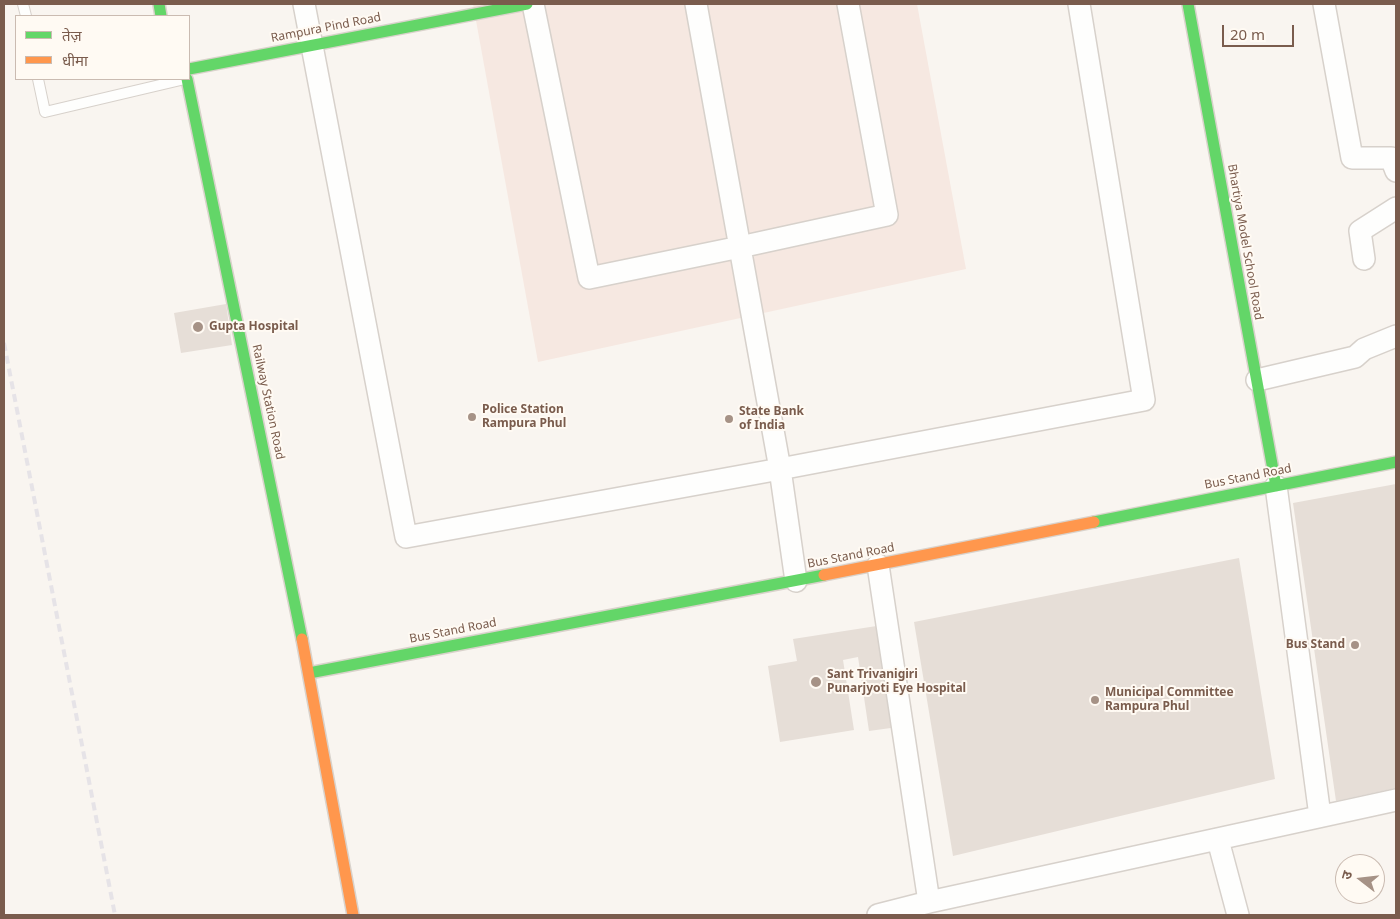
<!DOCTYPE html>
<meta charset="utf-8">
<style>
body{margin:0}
#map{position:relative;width:1400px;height:919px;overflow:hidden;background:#f9f5f0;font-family:"Noto Sans","Noto Sans Devanagari",sans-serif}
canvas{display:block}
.frame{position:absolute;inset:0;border:5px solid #7a5c4d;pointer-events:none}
.legend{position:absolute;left:15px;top:15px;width:175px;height:65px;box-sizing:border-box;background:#fffaf3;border:1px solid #cabbb1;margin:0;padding:6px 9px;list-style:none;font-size:15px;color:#7a5c4d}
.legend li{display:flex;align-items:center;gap:10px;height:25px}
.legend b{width:25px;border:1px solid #cabbb1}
.north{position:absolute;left:1335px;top:854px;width:50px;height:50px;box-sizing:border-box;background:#fffaf3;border:1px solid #cabbb1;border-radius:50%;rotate:286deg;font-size:14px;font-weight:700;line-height:20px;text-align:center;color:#7a5c4d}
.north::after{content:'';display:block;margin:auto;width:18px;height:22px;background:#a69286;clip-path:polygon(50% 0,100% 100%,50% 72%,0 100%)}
.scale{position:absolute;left:1222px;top:25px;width:72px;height:22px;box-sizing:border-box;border:2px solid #7a5c4d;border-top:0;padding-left:6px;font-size:15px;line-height:18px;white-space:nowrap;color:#7a5c4d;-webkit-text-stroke:4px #fffaf3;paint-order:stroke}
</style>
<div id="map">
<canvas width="1400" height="919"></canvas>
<div class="frame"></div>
<ul class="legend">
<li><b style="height:6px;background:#63d668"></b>तेज़</li>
<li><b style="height:6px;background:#ff974d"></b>धीमा</li>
</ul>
<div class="north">उ</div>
<div class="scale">20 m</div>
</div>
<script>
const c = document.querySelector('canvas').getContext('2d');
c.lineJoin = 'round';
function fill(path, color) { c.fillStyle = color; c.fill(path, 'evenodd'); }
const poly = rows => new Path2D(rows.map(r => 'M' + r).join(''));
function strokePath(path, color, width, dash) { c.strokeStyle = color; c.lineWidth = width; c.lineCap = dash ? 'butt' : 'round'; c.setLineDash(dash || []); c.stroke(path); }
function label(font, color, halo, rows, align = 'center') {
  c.font = font + ' "Noto Sans",sans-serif'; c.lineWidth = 4; c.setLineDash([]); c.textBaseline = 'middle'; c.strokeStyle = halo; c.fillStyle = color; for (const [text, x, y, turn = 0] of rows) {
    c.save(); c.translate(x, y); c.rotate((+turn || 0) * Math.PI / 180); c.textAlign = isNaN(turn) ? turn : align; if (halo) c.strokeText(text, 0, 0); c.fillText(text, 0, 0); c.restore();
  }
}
fill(poly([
 [473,4,917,4,966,269,538,362]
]), '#f6e8e1');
fill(poly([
 [226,304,232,345,181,353,174,313],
 [1396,484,1396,788,1336,801,1293,503],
 [1239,558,1275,779,953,856,914,622],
 [883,625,898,727,869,731,858,657,843,660,854,730,780,742,768,666,797,661,793,639]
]), '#e6ded7');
const lane = poly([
 [23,4,26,16],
 [38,79,45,112,185,79]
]);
const street = poly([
 [304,4,406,537,780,469,1144,400,1079,4],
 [533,4,589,278,740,247,887,215,848,4],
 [696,4,780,469,796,581],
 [1324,4,1352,158,1391,158,1396,171],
 [1364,259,1360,231,1396,208],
 [1257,380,1355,357,1364,349,1396,336],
 [1276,486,1320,816],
 [878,565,929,902],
 [1218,840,1238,915],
 [878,915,929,902,1396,800]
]);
const fast = poly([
 [159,4,161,16],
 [1188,4,1276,486],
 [189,69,527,4],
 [187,79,302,639],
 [1094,522,1396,462],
 [309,673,824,575]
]);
const slow = poly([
 [824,575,1094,522],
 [302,639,353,915]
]);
strokePath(lane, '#d7d1cb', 12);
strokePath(street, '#d7d1cb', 24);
strokePath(fast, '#d9d2cb', 14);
strokePath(slow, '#d9d2cb', 14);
strokePath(lane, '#fefefd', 10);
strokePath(street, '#fefefd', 21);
strokePath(fast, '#63d668', 11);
strokePath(slow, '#ff974d', 11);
strokePath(poly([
 [4,343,115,915]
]), '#e6e3e7', 4, [8, 5]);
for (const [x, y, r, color] of [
 [198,327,6,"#a69286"],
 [472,417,5,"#a69286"],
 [729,419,5,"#a69286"],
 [1355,645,5,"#a69286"],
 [816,682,6,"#a69286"],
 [1095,700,5,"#a69286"]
]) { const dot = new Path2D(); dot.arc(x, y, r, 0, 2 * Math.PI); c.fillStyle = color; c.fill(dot); strokePath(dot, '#fffaf3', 2); }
label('12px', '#7a5c4d', '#fffaf3', [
 ["Rampura Pind Road",326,28,-11],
 ["Bhartiya Model School Road",1245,242,80],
 ["Railway Station Road",268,402,78],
 ["Bus Stand Road",1248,477,-11],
 ["Bus Stand Road",851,556,-11],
 ["Bus Stand Road",453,631,-11]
]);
label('bold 12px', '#7a5c4d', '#fffaf3', [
 ["Gupta Hospital",209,327],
 ["Police Station",482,410],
 ["Rampura Phul",482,424],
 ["State Bank",739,412],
 ["of India",739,426],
 ["Bus Stand",1345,645,"right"],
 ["Sant Trivanigiri",827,675],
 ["Punarjyoti Eye Hospital",827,689],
 ["Municipal Committee",1105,693],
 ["Rampura Phul",1105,707]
], 'left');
</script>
